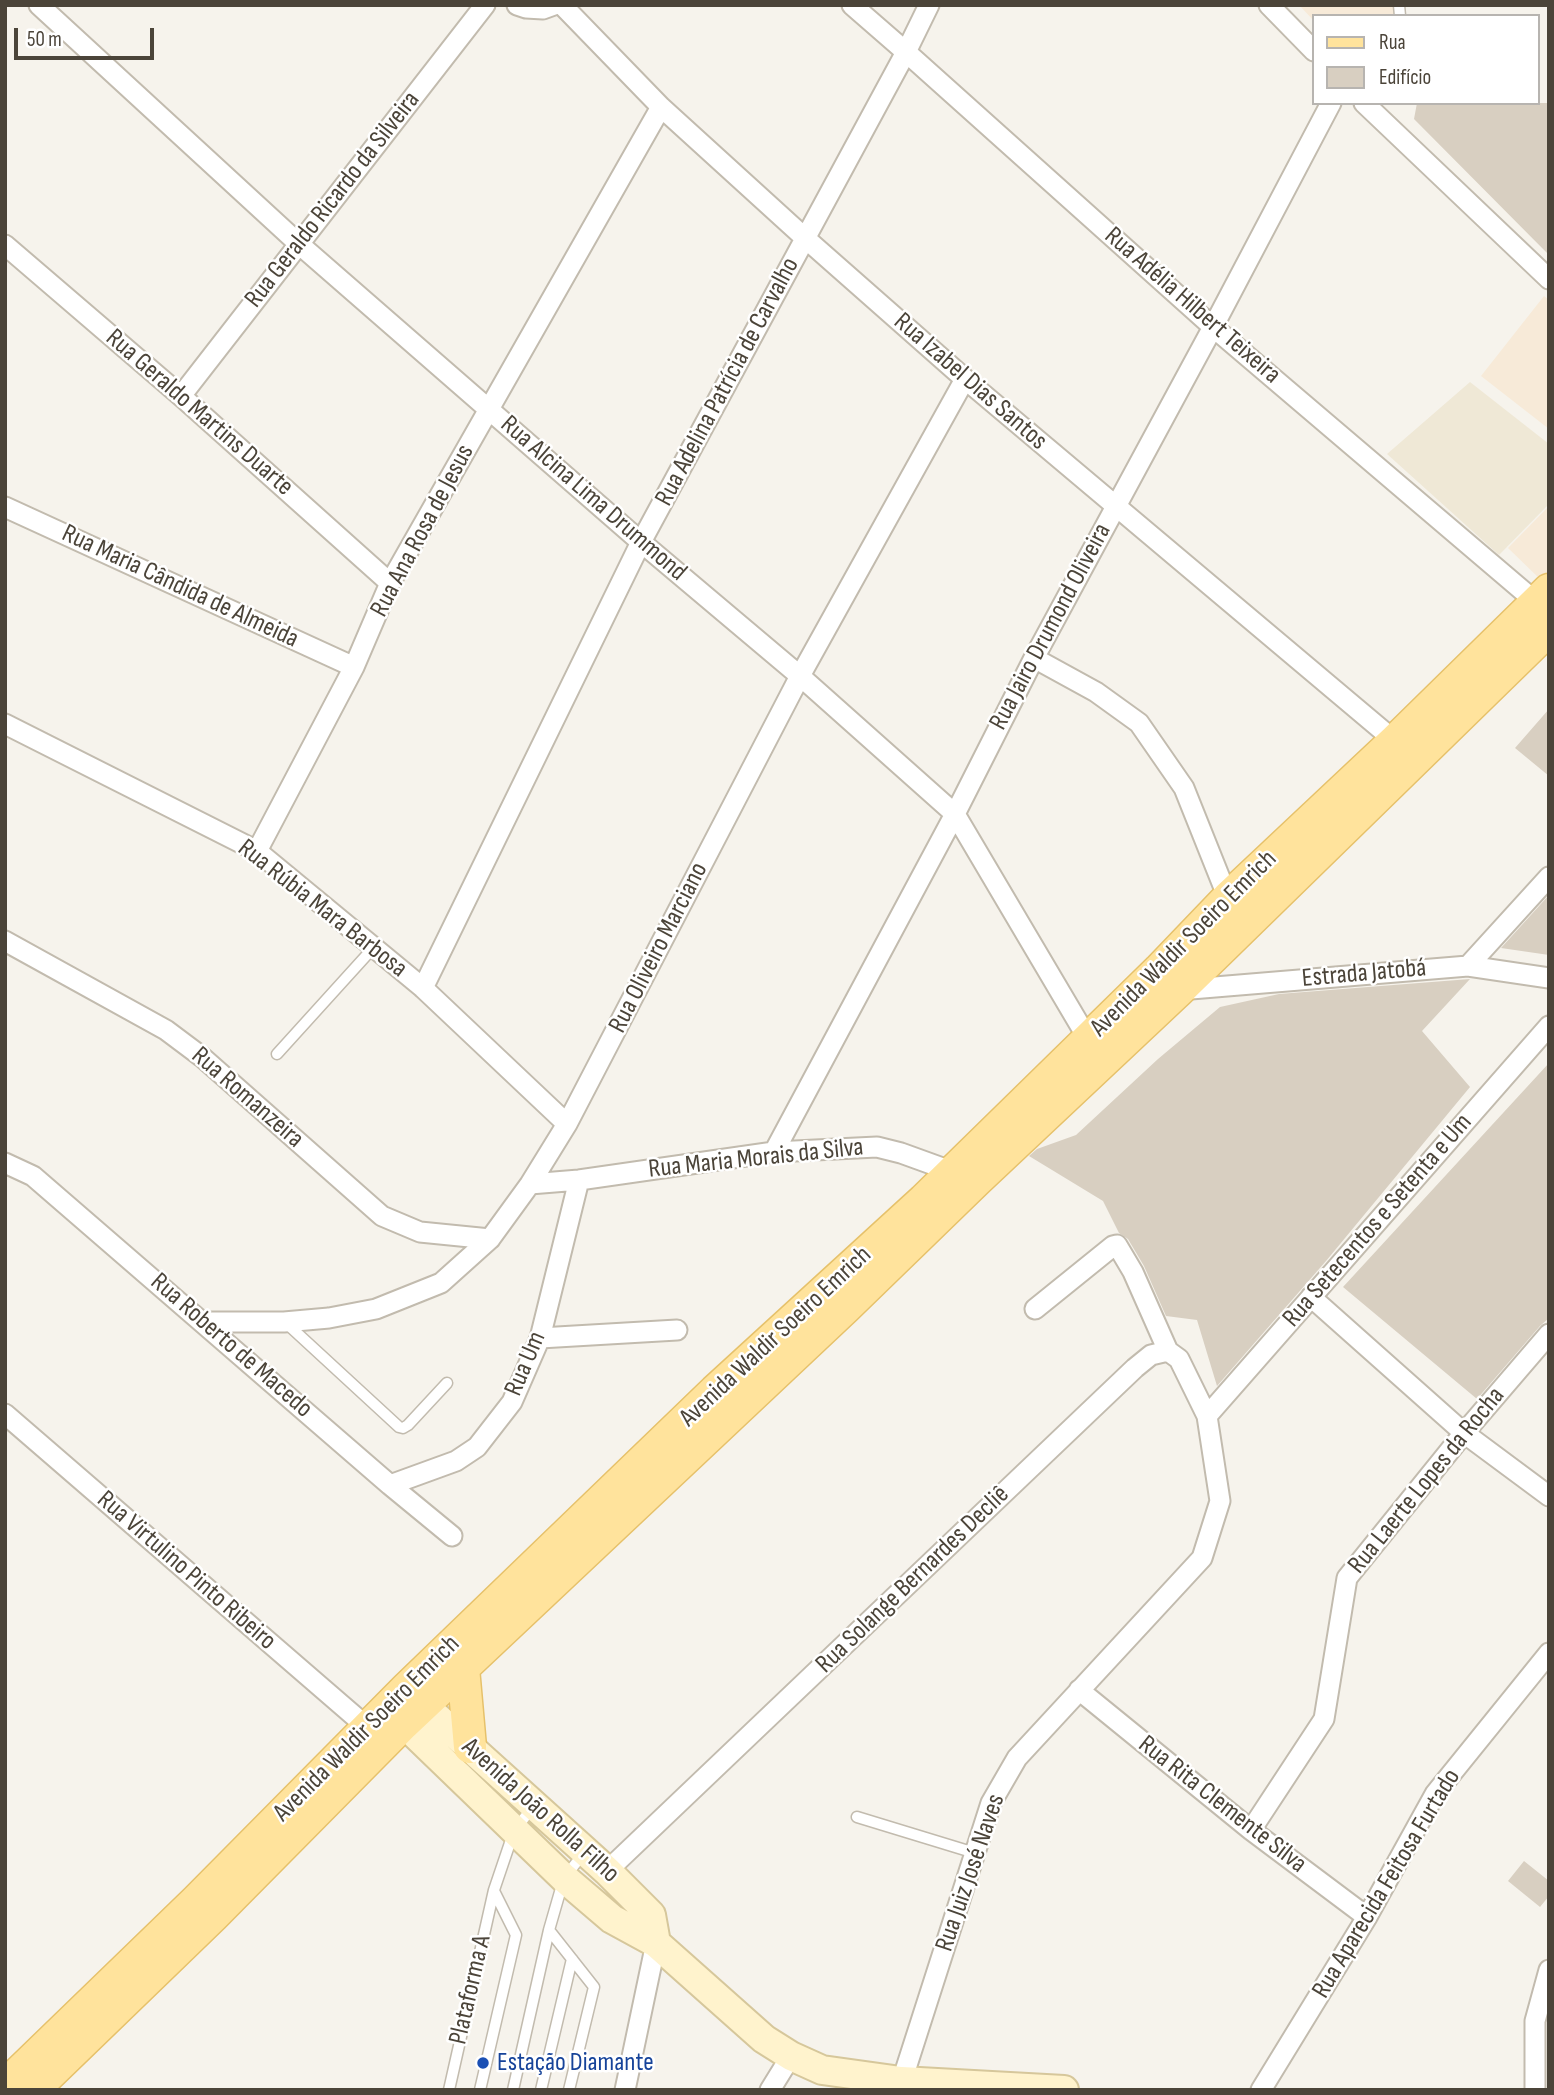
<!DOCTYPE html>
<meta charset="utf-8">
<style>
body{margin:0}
#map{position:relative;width:1554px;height:2095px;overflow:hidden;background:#f6f3ec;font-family:"Sofia Sans Condensed",sans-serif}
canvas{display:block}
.frame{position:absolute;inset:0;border:7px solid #4b4439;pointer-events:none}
.legend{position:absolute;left:1312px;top:14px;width:228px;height:91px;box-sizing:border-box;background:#fff;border:2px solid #b7b4b0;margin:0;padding:9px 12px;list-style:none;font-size:21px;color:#4b4439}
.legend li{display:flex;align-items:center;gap:14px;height:35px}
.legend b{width:35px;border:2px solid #b7b4b0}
.scale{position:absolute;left:14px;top:28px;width:140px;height:32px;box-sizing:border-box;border:4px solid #4b4439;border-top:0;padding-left:9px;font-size:21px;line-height:24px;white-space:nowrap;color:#4b4439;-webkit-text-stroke:5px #fff;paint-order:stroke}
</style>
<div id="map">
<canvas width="1554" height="2095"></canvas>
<div class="frame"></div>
<ul class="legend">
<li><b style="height:9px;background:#ffe39c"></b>Rua</li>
<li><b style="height:19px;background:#d8cfc1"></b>Edifício</li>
</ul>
<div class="scale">50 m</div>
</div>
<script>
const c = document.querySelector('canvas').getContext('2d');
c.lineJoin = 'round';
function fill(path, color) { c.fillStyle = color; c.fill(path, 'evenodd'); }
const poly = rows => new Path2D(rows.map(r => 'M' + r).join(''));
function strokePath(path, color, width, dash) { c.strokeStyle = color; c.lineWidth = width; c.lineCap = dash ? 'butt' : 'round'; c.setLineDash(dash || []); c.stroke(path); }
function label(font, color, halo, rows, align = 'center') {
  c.font = font + ' "Sofia Sans Condensed",sans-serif'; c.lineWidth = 5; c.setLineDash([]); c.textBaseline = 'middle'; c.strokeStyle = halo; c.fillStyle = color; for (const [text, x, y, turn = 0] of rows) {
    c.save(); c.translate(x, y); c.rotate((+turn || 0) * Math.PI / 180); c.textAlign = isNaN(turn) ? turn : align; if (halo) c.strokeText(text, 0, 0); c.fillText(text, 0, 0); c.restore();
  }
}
fill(poly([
 [1299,5,1402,5,1407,16,1314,16,1314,21],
 [1544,296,1549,300,1549,429,1481,376],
 [1549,506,1549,576,1543,582,1508,548]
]), '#f7ead8');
fill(poly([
 [1470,382,1549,444,1549,504,1499,555,1387,454]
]), '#efe8d6');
fill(poly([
 [1417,103,1549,103,1549,255,1414,119],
 [1549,709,1549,776,1515,748],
 [1549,895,1549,955,1501,948],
 [1470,979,1422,1031,1470,1087,1326,1261,1217,1386,1197,1320,1166,1316,1144,1266,1128,1239,1119,1233,1103,1201,1029,1156,1037,1149,1076,1135,1158,1059,1220,1007,1279,994],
 [1549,1063,1549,1318,1540,1326,1477,1399,1343,1287],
 [1524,1861,1549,1881,1549,1896,1540,1907,1508,1881]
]), '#d8cfc1');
const lane = poly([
 [1399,5,1400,16],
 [277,1054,374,947],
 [285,1322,399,1427,403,1428,408,1425,447,1383],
 [857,1817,975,1853],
 [549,1930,594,1987,569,2090],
 [449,2090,494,1890,514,1831,532,1808],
 [480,2090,516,1935,494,1891],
 [513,2090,549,1930,564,1878,584,1853],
 [541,2090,572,1959]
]);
const street = poly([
 [39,5,299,244,641,542,800,676,955,814,1088,1039],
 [517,5,526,8,543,9,554,5],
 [562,5,661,107,805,238,965,379,1395,741],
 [852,5,906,52,1213,327,1536,602],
 [1269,5,1314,51],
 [1364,103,1549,279],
 [5,245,181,396,390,583],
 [181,396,485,5],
 [5,507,354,667],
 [1034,658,1096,692,1139,723,1184,788,1228,898],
 [5,724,257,851,423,988,567,1124],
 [257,851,354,667,390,583,661,107],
 [5,941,166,1030,202,1057,382,1216,420,1232,490,1239],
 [1468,966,1549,877],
 [423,988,641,542,906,52,929,5],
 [1179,990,1468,966,1549,978],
 [774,1152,955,814,1034,658,1213,327,1331,103],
 [5,1163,33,1176,390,1485,452,1536],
 [530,1184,579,1180,774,1152,877,1147,901,1153,959,1174],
 [1311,1297,1464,1433,1549,1496],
 [1035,1309,1113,1246,1117,1245,1133,1272,1168,1351],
 [203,1322,284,1322,329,1318,376,1309,441,1283,490,1239,530,1184,567,1124,800,676,965,379],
 [540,1338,677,1330],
 [5,1414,367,1727],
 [1207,1416,1549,1026],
 [390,1485,456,1461,477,1447,512,1402,540,1338,579,1180],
 [1079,1690,1251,1830,1367,1917],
 [1251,1830,1324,1719,1347,1578,1464,1433,1549,1334],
 [607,1871,1135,1368,1151,1355,1168,1351,1179,1359,1207,1416,1220,1501,1202,1558,1017,1758,991,1803,899,2090],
 [625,2090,656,1943],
 [770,2090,791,2056],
 [1261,2090,1367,1917,1435,1794,1549,1653],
 [1535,2090,1535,2021,1549,1970]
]);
const secondary = poly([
 [407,1689,423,1705,607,1871,651,1915,656,1943],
 [389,1709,564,1878,612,1919,656,1943,764,2039,791,2056,822,2070,901,2081,1064,2090]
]);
const primary = poly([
 [463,1668,470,1747],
 [5,2086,196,1901,407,1688,715,1391,924,1200,1159,970,1228,898,1395,741,1549,590],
 [33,2090,213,1916,403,1724,845,1308,977,1180,1179,990,1549,629]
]);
strokePath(lane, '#c2bbae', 13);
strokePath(street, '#c2bbae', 23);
strokePath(secondary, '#d6c79b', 32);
strokePath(primary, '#e6c16a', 35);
strokePath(lane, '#fff', 10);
strokePath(street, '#fff', 19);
strokePath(secondary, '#fff3cd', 28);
strokePath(primary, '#ffe39c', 32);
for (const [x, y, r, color] of [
 [483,2063,7,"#1a4fb4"]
]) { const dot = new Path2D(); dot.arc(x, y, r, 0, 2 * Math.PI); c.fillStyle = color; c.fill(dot); strokePath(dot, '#fff', 2.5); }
label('26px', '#4b4439', '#fff', [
 ["Rua Geraldo Ricardo da Silveira",333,200,-52],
 ["Rua Adélia Hilbert Teixeira",1192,306,41],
 ["Rua Adelina Patrícia de Carvalho",728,382,-62],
 ["Rua Izabel Dias Santos",970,382,41],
 ["Rua Geraldo Martins Duarte",199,413,41],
 ["Rua Alcina Lima Drummond",593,499,41],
 ["Rua Ana Rosa de Jesus",423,531,-62],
 ["Rua Maria Cândida de Almeida",180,587,25],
 ["Rua Jairo Drumond Oliveira",1051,627,-62],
 ["Rua Rúbia Mara Barbosa",322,909,38],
 ["Avenida Waldir Soeiro Emrich",1184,944,-45],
 ["Rua Oliveiro Marciano",659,948,-63],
 ["Estrada Jatobá",1364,974,-5],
 ["Rua Romanzeira",247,1098,41],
 ["Rua Maria Morais da Silva",756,1159,-6],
 ["Rua Setecentos e Setenta e Um",1378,1221,-49],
 ["Avenida Waldir Soeiro Emrich",776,1337,-43],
 ["Rua Roberto de Macedo",231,1346,41],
 ["Rua Um",526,1364,-67],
 ["Rua Laerte Lopes da Rocha",1427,1481,-51],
 ["Rua Virtulino Pinto Ribeiro",186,1571,41],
 ["Rua Solange Bernardes Decliê",913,1580,-44],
 ["Avenida Waldir Soeiro Emrich",367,1729,-45],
 ["Rua Rita Clemente Silva",1222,1805,38],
 ["Avenida João Rolla Filho",540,1811,42],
 ["Rua Juiz José Naves",971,1873,-71],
 ["Rua Aparecida Feitosa Furtado",1387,1884,-59],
 ["Plataforma A",471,1990,-77]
]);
label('26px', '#164399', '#fff', [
 ["Estação Diamante",497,2063]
], 'left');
</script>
